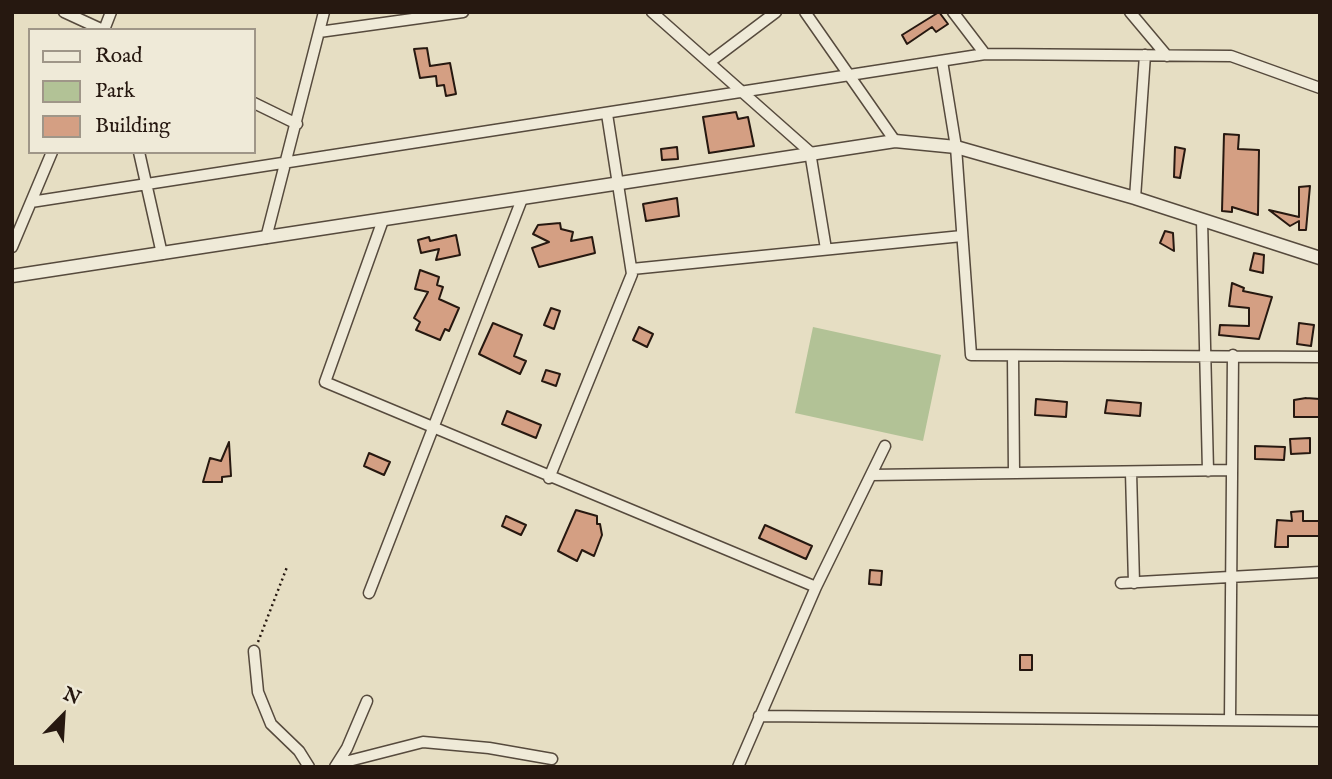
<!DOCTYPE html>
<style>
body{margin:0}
#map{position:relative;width:1332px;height:779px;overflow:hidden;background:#e6dec3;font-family:"IM FELL English",serif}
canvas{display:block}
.frame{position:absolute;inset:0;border:14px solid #261810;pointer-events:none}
.legend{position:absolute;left:28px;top:28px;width:228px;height:126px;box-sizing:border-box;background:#efead8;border:2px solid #9f9688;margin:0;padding:9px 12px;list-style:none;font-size:21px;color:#261810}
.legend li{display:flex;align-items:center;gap:14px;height:35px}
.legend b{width:35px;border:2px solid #9f9688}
.north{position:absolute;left:28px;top:681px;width:70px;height:70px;-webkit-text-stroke:5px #efead8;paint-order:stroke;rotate:24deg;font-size:19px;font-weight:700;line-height:28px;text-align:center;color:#261810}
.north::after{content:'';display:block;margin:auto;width:24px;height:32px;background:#261810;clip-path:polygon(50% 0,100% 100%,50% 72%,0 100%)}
</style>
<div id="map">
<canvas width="1332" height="779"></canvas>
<div class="frame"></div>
<ul class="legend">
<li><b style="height:9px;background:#efead8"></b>Road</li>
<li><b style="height:19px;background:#b2c296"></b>Park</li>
<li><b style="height:19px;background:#d49f83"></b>Building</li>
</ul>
<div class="north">N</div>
</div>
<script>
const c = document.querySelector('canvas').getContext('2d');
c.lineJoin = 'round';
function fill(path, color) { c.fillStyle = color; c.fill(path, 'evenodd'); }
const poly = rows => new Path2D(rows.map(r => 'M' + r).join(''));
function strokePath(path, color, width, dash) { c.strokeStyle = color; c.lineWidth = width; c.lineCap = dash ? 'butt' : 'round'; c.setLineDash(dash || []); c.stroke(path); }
fill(poly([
 [813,327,941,355,923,441,795,413]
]), '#b2c296');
const building = poly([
 [939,12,948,24,936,32,932,27,907,44,902,35,939,12],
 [427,48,430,66,450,63,456,94,446,96,444,85,437,86,436,76,420,78,414,49,427,48],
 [736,112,738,119,748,117,754,146,709,153,703,117,736,112],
 [1224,134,1239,135,1238,149,1259,150,1258,215,1232,207,1232,212,1222,211,1224,134],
 [677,147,678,159,662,160,661,149,677,147],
 [1175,147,1185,149,1180,178,1174,177,1175,147],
 [1310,186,1306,230,1299,230,1299,221,1290,226,1269,210,1299,217,1299,187,1310,186],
 [677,198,679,216,646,221,643,204,677,198],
 [560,223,561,229,573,232,571,241,592,237,595,253,539,267,532,248,549,242,533,234,538,225,560,223],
 [1165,231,1173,233,1174,251,1160,243,1165,231],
 [456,235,460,255,436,260,439,249,421,253,418,240,429,237,430,241,456,235],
 [1254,253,1264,255,1263,273,1250,270,1254,253],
 [420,270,439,277,437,285,443,287,439,299,459,308,449,331,445,329,440,340,416,330,420,322,414,318,428,292,415,289,420,270],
 [1232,283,1244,288,1243,291,1272,297,1259,339,1219,335,1220,325,1249,326,1249,308,1229,306,1232,283],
 [551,308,560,311,554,329,544,325,551,308],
 [493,323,522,335,514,356,526,361,520,374,479,354,493,323],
 [1299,323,1314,325,1311,346,1297,344,1299,323],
 [639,327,653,334,647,347,633,340,639,327],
 [546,370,560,374,556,386,542,381,546,370],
 [1306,398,1320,399,1320,417,1294,417,1294,400,1306,398],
 [1036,399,1067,402,1066,417,1035,415,1036,399],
 [1107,400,1141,403,1140,416,1105,413,1107,400],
 [507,411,541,425,536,438,502,424,507,411],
 [1310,438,1310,453,1291,454,1290,439,1310,438],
 [229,442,231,476,222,477,222,482,203,482,210,458,221,461,229,442],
 [1255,446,1285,447,1284,460,1255,459,1255,446],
 [369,453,390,462,384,475,364,466,369,453],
 [576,510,597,516,597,524,600,524,602,535,594,556,582,550,577,561,558,551,576,510],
 [1303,511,1303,521,1320,521,1320,536,1288,536,1288,547,1275,547,1277,520,1292,521,1291,512,1303,511],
 [506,516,526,525,521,535,502,526,506,516],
 [765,525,812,546,806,559,759,538,765,525],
 [870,570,882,571,881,585,869,584,870,570],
 [1020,655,1032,655,1032,670,1020,670,1020,655]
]);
fill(building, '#d49f83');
strokePath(building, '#261810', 2);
const minor = poly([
 [64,12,103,30],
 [652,12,810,152,826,249],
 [805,12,895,141],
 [953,12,985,54],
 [1130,12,1167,56],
 [104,30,111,12],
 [319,32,463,12],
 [711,61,776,12],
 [942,61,956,147,971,355,1320,357],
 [254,103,297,124],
 [139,152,162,254],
 [1135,198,1145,55],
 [31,202,985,54,1231,56,1320,88],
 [383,220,325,382,816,587],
 [1202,220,1208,471],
 [266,238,324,12],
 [12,247,52,152],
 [632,269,962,236],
 [1013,356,1014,473],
 [1131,472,1134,583],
 [871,475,1232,470],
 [549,478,632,274,607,114],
 [1121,583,1320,572],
 [369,593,522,199],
 [254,651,258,692,271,724,299,751,309,767],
 [759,716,1320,721],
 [1230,720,1233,355],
 [337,764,423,742,489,748,552,759],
 [335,767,347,748,367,701],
 [738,767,816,587,885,446]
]);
const tertiary = poly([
 [12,276,895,141,956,147,1135,198,1320,258]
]);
strokePath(minor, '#564a3d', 13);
strokePath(tertiary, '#564a3d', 15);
strokePath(poly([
 [258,642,287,567]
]), '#261810', 2.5, [2, 3.5]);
strokePath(minor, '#efead8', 10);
strokePath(tertiary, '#efead8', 12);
</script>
